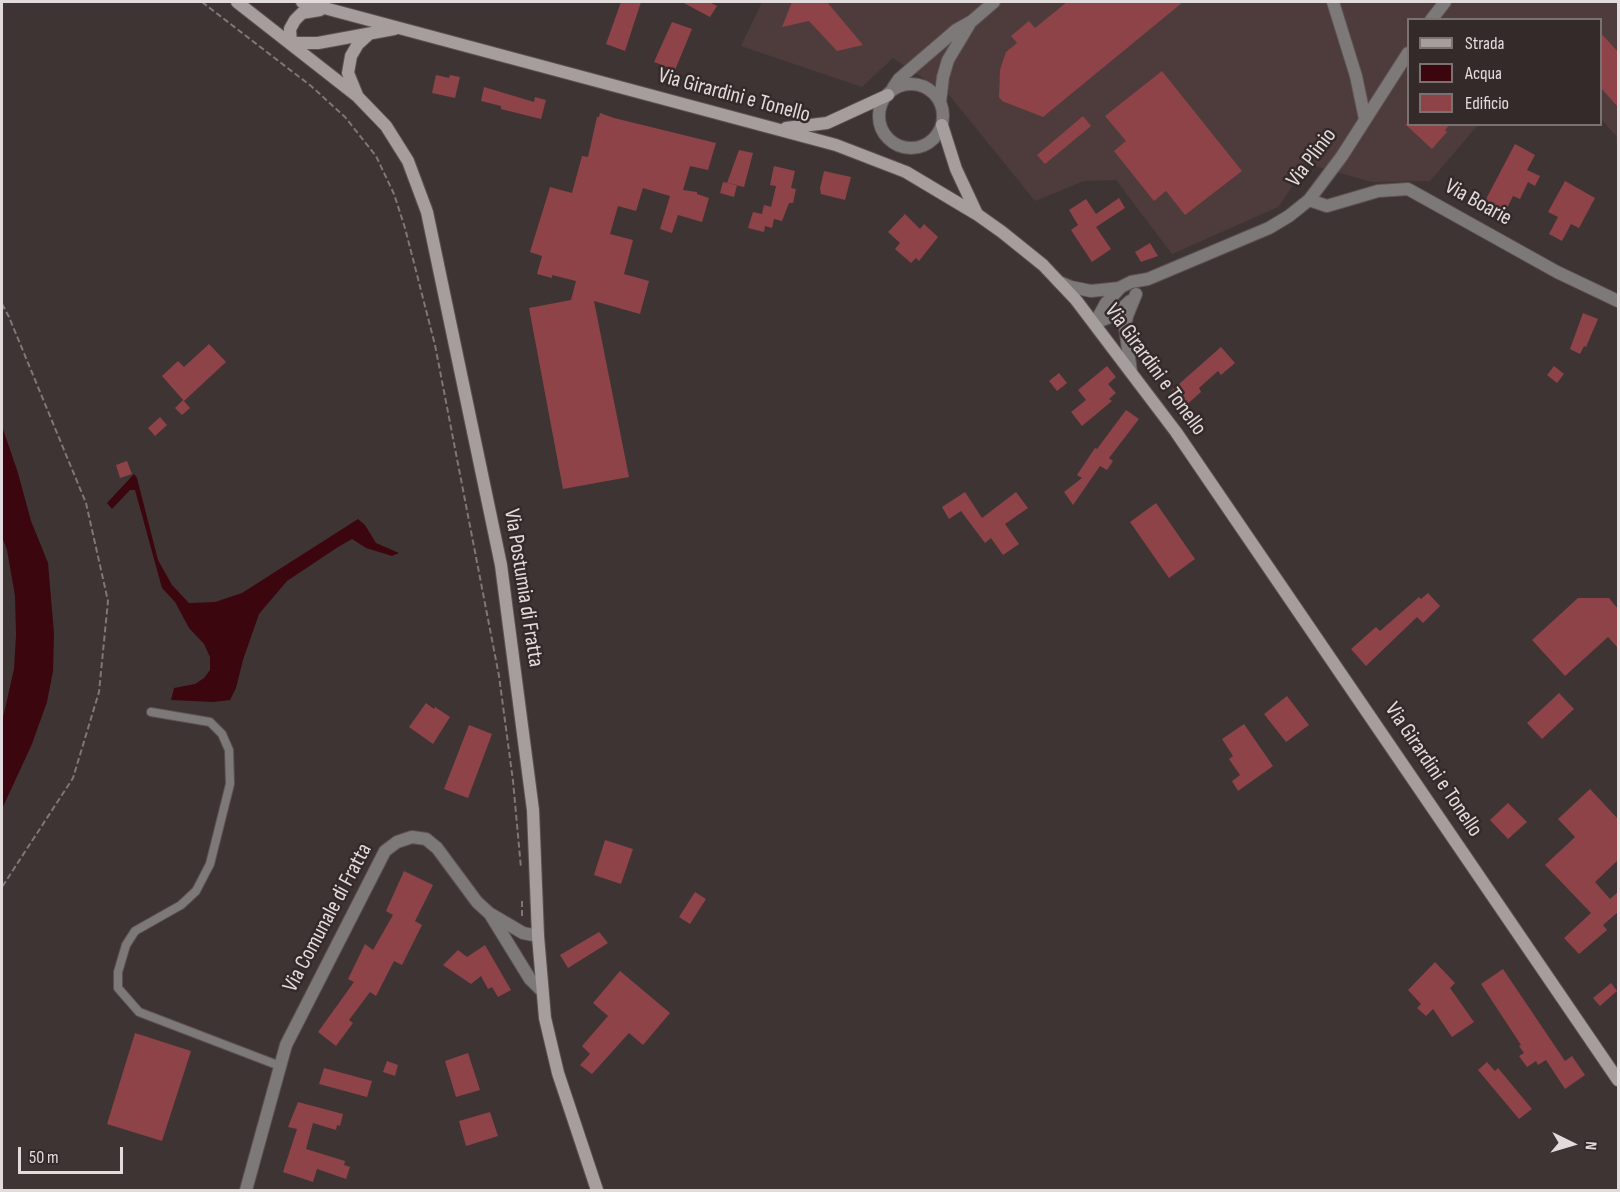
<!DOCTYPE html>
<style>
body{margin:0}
#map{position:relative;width:1620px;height:1192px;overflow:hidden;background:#3f3434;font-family:"Sofia Sans Condensed",sans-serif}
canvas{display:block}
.frame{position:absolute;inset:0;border:3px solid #e2dbdb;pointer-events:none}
.legend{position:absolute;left:1407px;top:18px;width:195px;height:108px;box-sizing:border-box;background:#352a2a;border:2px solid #7a7171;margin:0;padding:8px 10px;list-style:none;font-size:18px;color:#e2dbdb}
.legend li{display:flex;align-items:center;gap:12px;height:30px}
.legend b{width:30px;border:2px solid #7a7171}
.north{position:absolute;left:1542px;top:1114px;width:60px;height:60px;-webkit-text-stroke:4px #352a2a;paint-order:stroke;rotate:95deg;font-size:16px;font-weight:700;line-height:24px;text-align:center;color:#e2dbdb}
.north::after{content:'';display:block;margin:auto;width:21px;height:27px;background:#e2dbdb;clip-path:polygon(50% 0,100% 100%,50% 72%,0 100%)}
.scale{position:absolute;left:18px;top:1147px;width:105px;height:27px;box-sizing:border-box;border:3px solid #e2dbdb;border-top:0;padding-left:8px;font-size:18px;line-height:21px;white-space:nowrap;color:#e2dbdb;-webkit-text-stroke:4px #352a2a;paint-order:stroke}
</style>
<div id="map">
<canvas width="1620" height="1192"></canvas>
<div class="frame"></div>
<ul class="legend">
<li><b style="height:8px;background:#a69d9d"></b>Strada</li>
<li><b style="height:16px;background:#3c060f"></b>Acqua</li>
<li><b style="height:16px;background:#8e4348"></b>Edificio</li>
</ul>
<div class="north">N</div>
<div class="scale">50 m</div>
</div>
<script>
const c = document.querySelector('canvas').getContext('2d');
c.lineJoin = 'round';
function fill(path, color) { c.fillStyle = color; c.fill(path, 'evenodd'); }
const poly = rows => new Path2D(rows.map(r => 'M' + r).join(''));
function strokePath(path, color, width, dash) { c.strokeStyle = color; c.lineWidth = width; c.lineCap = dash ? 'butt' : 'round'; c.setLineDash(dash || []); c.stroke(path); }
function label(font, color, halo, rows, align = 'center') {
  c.font = font + ' "Sofia Sans Condensed",sans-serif'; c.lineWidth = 5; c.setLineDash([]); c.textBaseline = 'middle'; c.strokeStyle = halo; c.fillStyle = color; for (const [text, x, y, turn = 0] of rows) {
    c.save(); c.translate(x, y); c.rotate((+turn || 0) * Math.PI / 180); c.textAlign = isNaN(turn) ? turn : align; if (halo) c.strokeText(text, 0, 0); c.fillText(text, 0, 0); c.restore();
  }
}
fill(poly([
 [762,2,1618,2,1618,138,1601,119,1600,20,1408,20,1408,124,1478,125,1430,181,1372,182,1308,164,1278,207,1172,254,1116,180,1084,181,1035,201,950,96,893,58,862,87,741,46]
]), '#4e3c3c');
fill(poly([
 [2,426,18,473,31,521,48,563,54,633,53,671,47,702,32,744,2,809,2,722,14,669,16,635,15,596,7,550,2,537],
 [134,474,137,478,158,560,172,585,189,603,215,602,242,593,358,519,365,525,376,543,399,553,392,556,366,548,352,539,338,547,287,581,259,614,243,660,236,688,230,700,213,702,171,700,174,688,195,684,204,678,210,670,210,657,204,644,189,628,175,602,162,588,135,490,130,490,112,509,107,503]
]), '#3c060f');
fill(poly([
 [621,2,641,2,625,51,606,44],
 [682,2,709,2,717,6,710,17],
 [792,2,827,2,863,45,837,51,809,21,782,27],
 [1067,2,1183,2,1043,117,1002,101,999,97,1000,70,1006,52,1017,43,1011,36,1029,21,1035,28],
 [672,22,692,29,675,70,654,62],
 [1600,32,1618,52,1618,107,1600,87],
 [1162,71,1242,171,1185,215,1166,191,1154,201,1114,151,1126,141,1105,116],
 [436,75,449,78,450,75,460,77,455,98,432,93],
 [484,87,534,102,535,97,546,100,541,119,501,109,501,106,481,101],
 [600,113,614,118,716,143,708,170,690,166,683,190,697,192,697,194,709,198,702,222,678,215,672,233,660,229,670,196,643,188,636,211,618,206,610,234,633,240,624,274,649,281,640,314,594,301,629,477,563,489,529,308,571,300,576,281,552,275,552,278,537,274,542,256,530,252,550,187,572,193,582,156,588,157,597,117,599,117],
 [1083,116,1091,126,1045,164,1037,155],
 [1405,124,1450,124,1445,130,1447,132,1432,149],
 [1515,144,1535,155,1527,170,1540,176,1535,186,1528,182,1520,199,1513,196,1505,212,1485,201],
 [739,150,753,153,744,187,727,183],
 [774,166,795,171,791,188,796,189,793,203,789,203,782,221,774,219,772,228,765,226,764,232,748,228,753,212,762,214,764,205,771,207,776,186,770,185],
 [824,171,851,177,845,200,821,194,820,188],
 [1565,181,1595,198,1579,228,1571,224,1562,241,1549,234,1558,217,1548,212],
 [723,182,737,185,734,197,720,193],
 [1119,198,1125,208,1096,227,1111,249,1092,262,1071,230,1078,225,1069,210,1086,199,1096,214],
 [905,214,920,229,924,224,938,237,919,261,916,258,911,263,895,249,900,243,888,232],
 [1150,243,1158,256,1141,262,1135,252],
 [1583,313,1598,319,1586,347,1584,346,1580,354,1570,349],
 [209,344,226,362,184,401,162,376,178,361,184,367],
 [1221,347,1235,363,1221,375,1218,371,1199,388,1201,392,1185,406,1171,391],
 [1107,366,1116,377,1108,384,1116,393,1109,399,1112,401,1082,426,1071,412,1086,400,1078,390],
 [1554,366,1564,374,1557,383,1547,375],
 [1059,373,1067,383,1057,391,1049,381],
 [183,400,190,408,182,415,175,408],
 [1126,410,1139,419,1109,458,1113,461,1107,470,1100,466,1073,505,1064,492,1082,478,1077,475,1095,448,1097,449],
 [160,417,167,425,155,436,148,428],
 [127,461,132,474,120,478,116,465],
 [965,492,982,518,1016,492,1028,508,1005,524,1019,544,1003,555,991,538,985,543,961,511,949,519,942,507],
 [1156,503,1195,559,1169,578,1130,522],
 [1428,593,1440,606,1423,623,1417,617,1366,666,1351,649,1376,627,1380,631,1419,597,1421,599],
 [1578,598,1609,598,1618,609,1618,648,1608,637,1565,676,1532,640],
 [1559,693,1574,709,1542,739,1527,723],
 [1287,696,1309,725,1286,742,1264,714],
 [426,703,434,709,435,707,450,717,433,744,409,727],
 [1244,724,1273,766,1238,791,1232,781,1240,775,1229,759,1233,756,1222,739],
 [469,725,492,734,468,798,444,789],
 [1590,789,1618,819,1618,860,1595,882,1610,899,1618,892,1618,912,1603,925,1607,930,1579,954,1564,938,1591,913,1545,865,1575,837,1558,819],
 [1508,803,1527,822,1508,839,1490,820],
 [605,840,633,849,621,884,594,875],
 [404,871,433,885,415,921,422,925,402,965,394,961,376,996,370,992,349,1020,353,1023,336,1046,318,1032,354,982,348,979,365,944,373,950,393,915,386,911],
 [695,892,706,899,690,924,679,917],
 [599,932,608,943,568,968,560,955],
 [485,945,511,990,498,997,492,987,488,989,481,976,471,984,443,965,458,950,467,957],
 [1435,962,1455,983,1450,988,1474,1022,1452,1037,1433,1009,1426,1016,1417,1008,1421,1004,1408,990],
 [1503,969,1565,1061,1572,1056,1585,1075,1565,1089,1546,1060,1538,1065,1536,1061,1527,1067,1519,1056,1524,1053,1519,1046,1521,1045,1481,984],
 [620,971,670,1013,643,1045,629,1033,592,1074,580,1065,590,1054,582,1046,608,1016,593,1003],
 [1611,983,1617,991,1600,1006,1593,998],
 [135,1033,191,1051,162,1141,107,1124],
 [468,1053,480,1090,456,1097,445,1061],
 [387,1061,398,1065,395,1076,383,1072],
 [1487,1062,1495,1071,1498,1068,1532,1109,1519,1119,1478,1070],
 [324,1068,372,1081,367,1097,319,1084],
 [298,1102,343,1114,340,1126,337,1125,336,1130,313,1123,306,1149,345,1161,344,1165,350,1167,346,1179,317,1169,313,1182,283,1172,297,1129,288,1127],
 [490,1112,498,1136,466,1146,459,1121]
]), '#8e4348');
const service = poly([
 [151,712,210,722,222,734,229,750,230,784,210,864,196,891,181,905,135,931,126,945,118,972,118,988,139,1012,280,1066]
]);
const minor = poly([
 [1333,2,1356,76,1365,119],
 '879 116a32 32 0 1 1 64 0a32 32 0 1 1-64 0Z',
 [893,88,899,79,956,30,972,21,994,2],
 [940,102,943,77,948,60,969,25],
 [1309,200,1327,206,1378,191,1408,189,1557,272,1618,301],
 [490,914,530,979,542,991],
 [246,1190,286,1045,385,851,397,842,412,837,426,839,437,848,477,902,489,913,523,933,538,936]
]);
const tertiary = poly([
 [1431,20,1445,2],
 [1059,282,1071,287,1091,291,1120,288],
 [1095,323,1106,303,1121,287,1131,282,1148,279,1269,228,1289,216,1309,200,1342,156,1408,53],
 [1095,323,1115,315,1130,301],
 [1131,372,1125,327,1127,316,1136,294]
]);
const secondary = poly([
 [237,2,357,96,386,126,408,161,427,212,501,565,533,810,538,936,545,1018,558,1073,597,1190],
 [302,2,836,145,906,172,978,215,1002,232,1043,265,1076,300,1176,432,1618,1080],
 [291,43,318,43,394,29],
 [291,43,290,29,295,20,302,13,320,10],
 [357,95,348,73,351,56,358,44,369,34],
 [942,125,956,169,977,214],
 [786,128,827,123,888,95]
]);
strokePath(service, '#5c5252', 10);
strokePath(minor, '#5c5252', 14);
strokePath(tertiary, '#5c5252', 14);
strokePath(secondary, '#5c5252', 14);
strokePath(poly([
 [202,2,311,86,345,117,376,156,394,194,405,228,435,345,499,676,513,781,521,868],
 [2,304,9,317,86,503,108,601,99,692,73,778,2,887],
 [522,901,522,916]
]), '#807676', 2, [6, 3]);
strokePath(service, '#7e7979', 8);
strokePath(minor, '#7e7979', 12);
strokePath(tertiary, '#7e7979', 12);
strokePath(secondary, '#a69d9d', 12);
label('22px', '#e2dbdb', '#352a2a', [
 ["Via Girardini e Tonello",734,96,15],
 ["Via Plinio",1312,158,-53],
 ["Via Boarie",1478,203,29],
 ["Via Girardini e Tonello",1155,370,54],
 ["Via Postumia di Fratta",523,588,81],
 ["Via Girardini e Tonello",1433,770,56],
 ["Via Comunale di Fratta",328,918,-62]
]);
</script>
